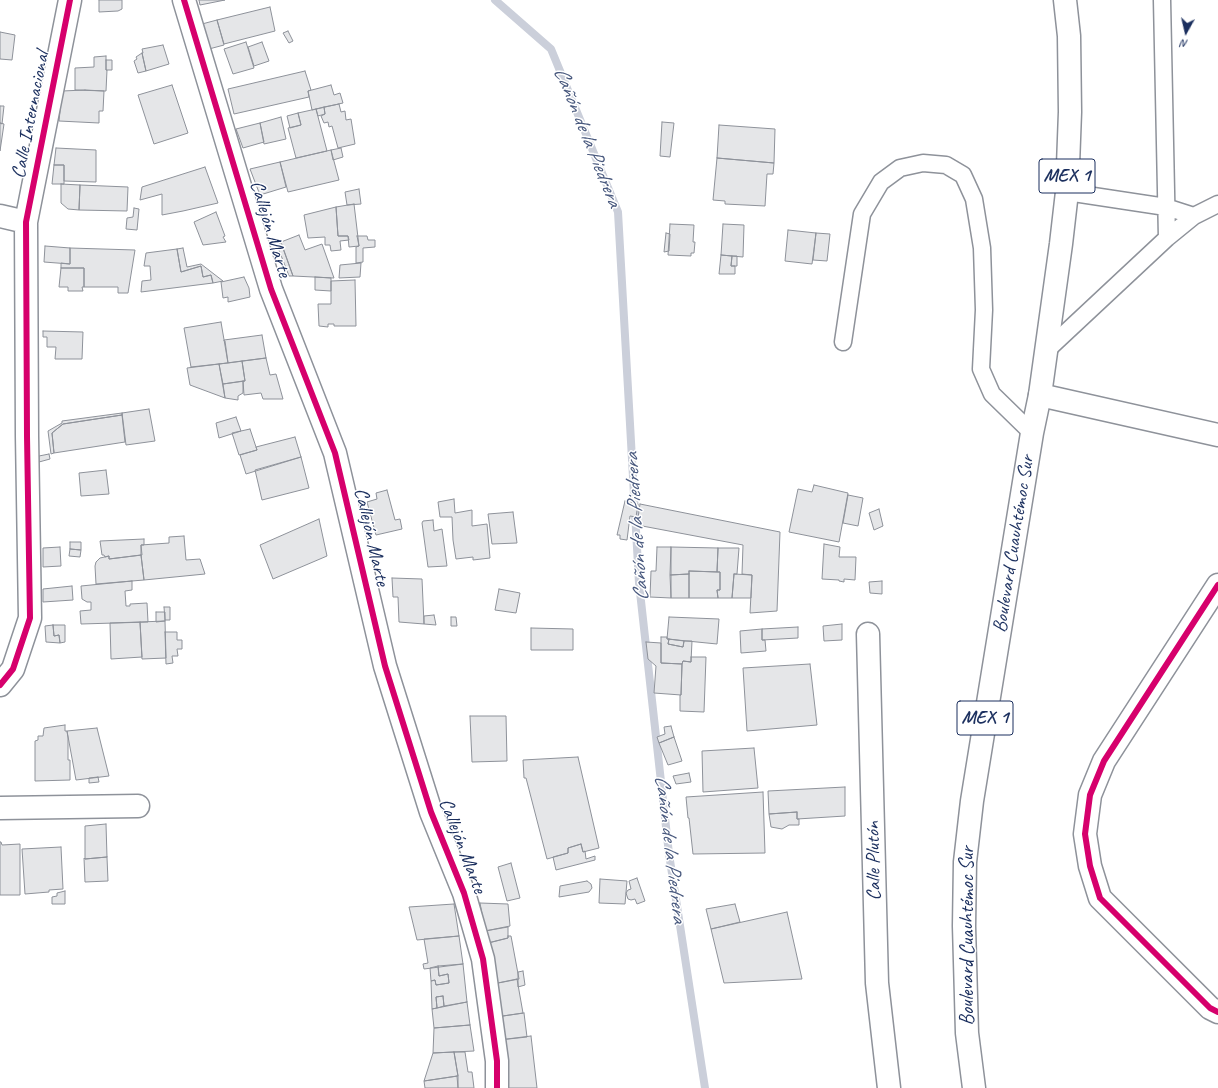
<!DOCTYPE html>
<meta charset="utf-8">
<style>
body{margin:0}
#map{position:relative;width:1218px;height:1088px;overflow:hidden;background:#fff;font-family:Caveat,sans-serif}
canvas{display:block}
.north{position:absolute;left:1166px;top:12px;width:40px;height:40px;-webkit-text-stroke:3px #fff;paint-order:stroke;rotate:188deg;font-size:11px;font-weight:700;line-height:16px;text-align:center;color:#1b2f5e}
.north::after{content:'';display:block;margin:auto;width:14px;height:18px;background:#1b2f5e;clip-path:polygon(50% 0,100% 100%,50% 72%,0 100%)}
</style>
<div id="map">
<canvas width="1218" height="1088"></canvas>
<div class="north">N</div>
</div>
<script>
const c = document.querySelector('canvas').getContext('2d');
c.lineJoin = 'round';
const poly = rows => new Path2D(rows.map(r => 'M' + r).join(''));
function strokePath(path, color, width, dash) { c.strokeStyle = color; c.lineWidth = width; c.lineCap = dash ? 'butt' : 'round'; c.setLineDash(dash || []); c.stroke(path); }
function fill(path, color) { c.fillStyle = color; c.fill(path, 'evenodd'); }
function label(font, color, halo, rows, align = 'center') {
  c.font = font + ' Caveat,sans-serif'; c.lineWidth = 3; c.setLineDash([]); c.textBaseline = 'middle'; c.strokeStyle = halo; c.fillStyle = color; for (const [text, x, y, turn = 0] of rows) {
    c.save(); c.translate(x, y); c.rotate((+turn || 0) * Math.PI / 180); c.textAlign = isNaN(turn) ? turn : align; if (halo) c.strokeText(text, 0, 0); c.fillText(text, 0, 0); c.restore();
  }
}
strokePath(poly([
 [495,0,551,49,618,212,639,583,669,854,705,1088]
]), '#cbcfda', 8);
const building = poly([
 [99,0,122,0,122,9,118,11,99,12,99,0],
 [199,0,225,0,200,5,199,0],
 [270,7,275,31,224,44,217,20,270,7],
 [217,20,224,45,209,49,202,24,217,20],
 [288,31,293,41,289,43,283,33,288,31],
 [0,32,15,35,12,60,0,59,0,32],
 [246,42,254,68,233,74,224,49,246,42],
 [262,42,269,61,254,66,248,47,262,42],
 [163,45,169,64,146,71,142,53,143,53,142,49,163,45],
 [142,53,146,71,138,73,134,61,137,59,136,57,142,53],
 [106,56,106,70,107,70,106,91,75,90,75,68,94,67,94,57,106,56],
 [106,60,112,60,112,70,106,70,106,60],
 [305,71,311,90,308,91,309,97,234,114,228,89,305,71],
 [172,85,188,133,154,144,138,95,172,85],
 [331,85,334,95,340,93,343,103,312,110,308,91,331,85],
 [85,90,104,91,103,111,99,111,99,123,59,121,62,91,85,90],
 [339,104,341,112,345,111,346,120,351,119,355,144,338,148,332,126,329,127,328,122,324,123,321,116,325,114,324,107,339,104],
 [0,106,4,106,2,124,0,123,0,106],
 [324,107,325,114,318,116,316,109,324,107],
 [316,109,327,151,296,158,288,128,301,125,298,113,316,109],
 [298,113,301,125,290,128,287,116,298,113],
 [281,117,286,139,264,144,260,123,281,117],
 [662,122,674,123,670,157,660,156,662,122],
 [0,123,4,124,0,151,0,123],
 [260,123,264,142,243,148,236,129,260,123],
 [719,125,775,129,774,163,717,158,719,125],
 [56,148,96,150,96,182,64,181,64,165,54,165,56,148],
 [341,148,343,157,333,160,331,150,341,148],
 [331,150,339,180,288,192,280,162,331,150],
 [717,158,774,163,773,174,767,174,765,206,725,204,725,201,713,200,717,158],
 [280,162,286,187,260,195,250,169,280,162],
 [54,165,64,165,64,184,52,184,54,165],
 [205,167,218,203,183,211,162,215,162,194,140,200,142,187,205,167],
 [61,184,80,185,79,210,68,209,61,203,61,184],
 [80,185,128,187,127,211,79,210,80,185],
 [359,189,361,204,347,205,345,192,359,189],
 [354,204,359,246,349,247,348,236,338,236,336,207,354,204],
 [336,207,338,236,348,236,349,240,340,241,341,250,331,251,330,245,325,245,325,237,308,238,304,215,336,207],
 [134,208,139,209,137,230,126,229,127,218,133,217,134,208],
 [216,212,225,236,223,237,226,242,203,245,194,222,216,212],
 [670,224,694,225,693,242,695,242,694,253,691,253,691,256,668,255,670,224],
 [723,224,744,225,743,257,721,255,723,224],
 [788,230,816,233,812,264,785,261,788,230],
 [666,233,670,234,669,251,664,252,666,233],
 [816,233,830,234,827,261,813,260,816,233],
 [299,235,305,250,322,244,334,278,293,276,281,242,299,235],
 [357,236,367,236,368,240,375,240,375,247,363,248,363,262,356,263,356,247,359,246,357,236],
 [281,243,293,276,289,276,277,245,281,243],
 [45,246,70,248,70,264,44,262,45,246],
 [70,248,135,250,128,293,118,293,118,287,84,287,84,268,61,268,61,263,70,264,70,248],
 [183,248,187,267,201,264,223,281,213,283,211,275,203,277,201,266,181,272,177,249,183,248],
 [177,249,181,272,201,266,203,277,211,275,213,283,141,292,142,281,151,280,150,266,144,266,146,253,177,249],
 [721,255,732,256,731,266,735,266,735,274,719,274,721,255],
 [732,256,737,256,737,266,731,266,732,256],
 [361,263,360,277,339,278,340,265,361,263],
 [61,268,84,268,84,287,82,287,83,291,68,291,68,287,59,287,61,268],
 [244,277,249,288,250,297,228,302,228,297,223,298,221,282,244,277],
 [315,277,331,278,331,291,315,290,315,277],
 [355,280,356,326,334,326,334,324,328,324,328,327,319,326,318,304,331,304,331,281,355,280],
 [221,322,228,363,191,367,184,328,221,322],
 [43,331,83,332,82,359,55,359,56,347,47,347,47,337,43,337,43,331],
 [262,335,266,358,228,363,225,341,224,341,224,340,262,335],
 [266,358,270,375,276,374,283,399,263,399,261,393,244,395,243,381,245,381,242,361,266,358],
 [242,361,245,381,223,384,219,364,242,361],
 [219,364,225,398,190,385,187,368,219,364],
 [243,381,243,393,238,396,238,400,225,398,223,384,243,381],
 [149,409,155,441,126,445,122,413,149,409],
 [122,413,122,415,63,424,52,433,54,453,51,454,48,431,62,423,62,421,122,413],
 [122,415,125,442,54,453,52,433,63,424,122,415],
 [236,417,241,431,219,438,216,423,236,417],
 [250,429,257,450,239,455,232,433,250,429],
 [295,437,301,457,246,474,240,455,257,450,256,447,295,437],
 [49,454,50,459,39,462,39,456,49,454],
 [301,457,309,488,262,500,255,470,301,457],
 [106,470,109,494,81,496,79,473,106,470],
 [814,485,848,493,839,542,789,532,798,489,812,492,814,485],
 [387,490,395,520,400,519,402,529,376,535,367,502,377,499,376,493,387,490],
 [848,495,863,498,858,526,843,523,848,495],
 [454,499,455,513,472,510,472,526,487,524,490,558,473,560,473,557,456,559,453,540,452,517,440,517,438,502,454,499],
 [625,501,638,504,636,517,630,516,627,540,620,539,620,535,617,535,625,501],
 [640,504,780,532,777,611,750,613,752,575,742,574,743,545,637,525,640,504],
 [879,509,883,526,874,530,869,513,879,509],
 [513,512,517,543,492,544,488,514,513,512],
 [319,519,327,556,273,579,260,545,319,519],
 [433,520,434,531,442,529,447,566,428,567,422,523,423,521,433,520],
 [184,536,186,560,200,559,205,574,144,580,141,555,141,545,169,543,169,537,184,536],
 [144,539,144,545,141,545,142,555,109,559,109,556,105,557,104,555,102,555,100,541,144,539],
 [70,542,81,542,81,550,70,549,70,542],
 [824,544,840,547,839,557,856,557,855,580,844,579,844,582,839,581,839,580,822,579,824,544],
 [60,547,61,566,43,567,43,548,60,547],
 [657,547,671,547,671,598,650,597,651,571,656,571,657,547],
 [671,547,718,548,717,572,689,571,689,574,670,575,671,547],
 [718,548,739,548,737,574,734,574,732,598,718,598,717,590,720,590,720,572,717,572,718,548],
 [70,549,81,550,80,557,69,556,70,549],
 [141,555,144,580,96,584,95,566,96,562,100,558,109,556,109,559,141,555],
 [689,571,720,572,720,590,717,590,718,598,689,598,689,571],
 [689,574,689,598,671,598,670,575,689,574],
 [734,574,752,575,751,598,732,598,734,574],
 [392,578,422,579,424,624,399,622,398,597,393,597,392,578],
 [132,581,132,590,125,591,126,606,130,606,130,604,147,603,148,622,81,624,80,611,91,610,91,602,87,602,82,599,81,586,132,581],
 [882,581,882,594,870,593,869,582,882,581],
 [72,586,73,600,43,602,43,589,72,586],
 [499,589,520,593,516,613,495,610,499,589],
 [164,607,170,607,170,620,165,620,164,607],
 [156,612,165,612,165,621,156,622,156,612],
 [434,615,436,625,424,624,424,616,434,615],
 [451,617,456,617,457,626,451,626,451,617],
 [669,617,719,619,717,644,667,639,669,617],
 [165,621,166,658,142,659,140,622,165,621],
 [140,622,142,657,111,659,110,623,140,622],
 [842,624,842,640,824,641,823,626,842,624],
 [53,625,65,625,65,642,60,643,59,635,54,636,53,625],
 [53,625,54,636,59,635,60,643,46,642,45,626,53,625],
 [798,627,798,638,762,640,762,629,798,627],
 [531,628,573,629,573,650,531,650,531,628],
 [762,629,762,640,765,640,766,651,741,653,740,631,762,629],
 [165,632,177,632,177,640,182,640,182,649,177,649,178,656,172,656,173,663,166,664,165,632],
 [661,637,667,637,667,639,669,639,668,644,683,647,684,641,692,641,691,662,683,661,682,664,661,663,661,637],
 [669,639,684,641,683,647,668,644,669,639],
 [646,642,661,643,661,663,682,664,681,695,654,693,656,666,648,659,646,642],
 [691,657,706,657,704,712,680,711,680,695,681,695,682,664,683,661,691,662,691,657],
 [810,664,817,725,747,731,743,668,810,664],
 [470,716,506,716,507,761,472,762,470,716],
 [65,725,65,731,67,731,68,738,68,760,70,760,70,780,35,781,35,741,38,740,38,736,43,736,44,728,65,725],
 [671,726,674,737,659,743,657,737,665,734,664,727,671,726],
 [97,728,109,776,76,780,67,731,97,728],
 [674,737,682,761,668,765,659,743,674,737],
 [754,748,758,788,703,792,702,751,754,748],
 [578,757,599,848,583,852,581,844,568,848,568,853,547,859,526,778,524,778,523,760,578,757],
 [689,773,691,782,676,784,673,776,689,773],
 [98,777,99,782,89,783,89,778,98,777],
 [845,787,845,816,797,819,797,812,769,814,768,791,845,787],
 [763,792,765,853,693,854,689,818,688,818,686,797,763,792],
 [797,812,797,819,799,819,799,825,789,825,782,829,771,827,769,814,797,812],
 [106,824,107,857,85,859,85,826,106,824],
 [0,842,1,842,2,845,20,844,20,895,0,895,0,842],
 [581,844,583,852,585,851,586,859,595,856,595,860,556,870,553,857,568,853,568,848,581,844],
 [61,847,63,889,49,890,49,892,25,894,22,849,61,847],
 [107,857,108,881,85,882,84,858,85,859,107,857],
 [511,863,520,898,507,901,498,867,511,863],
 [637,878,645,901,637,904,635,899,631,900,628,899,626,893,628,890,631,889,629,881,637,878],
 [600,879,627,881,625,904,599,903,600,879],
 [587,881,591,884,592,888,589,892,559,897,560,886,587,881],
 [65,891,65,904,52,904,52,897,57,896,57,893,65,891],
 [480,903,508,904,510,926,485,931,480,903],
 [454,904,459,936,417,940,409,907,454,904],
 [735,904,740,922,711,929,706,909,735,904],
 [787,912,802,979,724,983,711,929,787,912],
 [508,927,508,938,488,943,485,931,508,927],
 [459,936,463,964,424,969,423,964,428,963,424,939,459,936],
 [508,936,511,936,519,979,493,984,488,943,508,938,508,936],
 [463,964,467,1002,444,1006,443,996,436,997,437,1008,432,1009,431,981,435,980,436,985,449,983,448,974,439,976,438,966,463,964],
 [438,966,439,976,448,974,449,983,436,985,435,980,431,981,430,968,438,966],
 [523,971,525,985,518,987,518,972,523,971],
 [517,979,523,1013,496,1017,493,984,517,979],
 [443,996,444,1006,437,1008,436,997,443,996],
 [467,1002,470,1025,434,1028,432,1009,467,1002],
 [524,1013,527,1037,499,1040,496,1017,524,1013],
 [470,1025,474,1051,433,1053,434,1028,470,1025],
 [531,1036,537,1088,503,1088,499,1040,531,1036],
 [454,1052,458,1076,424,1081,433,1053,454,1052],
 [454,1052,465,1052,468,1072,472,1072,474,1088,458,1088,458,1076,454,1052],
 [457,1076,458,1088,425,1088,424,1081,457,1076]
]);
fill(building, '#e5e6e8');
strokePath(building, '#8e929a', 1);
const lane = poly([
 [1162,0,1167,238],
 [1067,192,1166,207,1194,216],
 [843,342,862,214,881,182,900,168,923,163,946,165,963,175,974,199,982,248,984,310,981,369,992,394,1032,433],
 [1046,351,1167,238,1194,216,1218,204]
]);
const street = poly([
 [184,0,271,289,335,453,385,666,431,812,464,893,483,959,497,1061,497,1088],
 [0,216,26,222],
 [1040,395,1218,435],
 [1218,585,1104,761,1090,795,1085,834,1090,866,1100,898,1210,1008,1218,1012],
 [868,634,877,983,889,1088],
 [0,685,13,669,30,618,27,436,26,222,70,0],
 [0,808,138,806]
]);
const primary = poly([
 [974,1088,967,1033,964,926,965,862,972,801,1032,433,1040,395,1061,244,1067,192,1070,112,1069,36,1065,0]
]);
strokePath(lane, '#8e929a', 19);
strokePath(street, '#8e929a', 25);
strokePath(primary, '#8e929a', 25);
strokePath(lane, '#fff', 16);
strokePath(street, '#fff', 22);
strokePath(primary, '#fff', 22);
strokePath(poly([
 [184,0,271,289,335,453,385,666,431,812,464,893,483,959,497,1061,497,1088],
 [1218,585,1104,761,1090,795,1085,834,1090,866,1100,898,1210,1008,1218,1012],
 [0,685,13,669,30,618,27,436,26,222,70,0]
]), '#d6006c', 6);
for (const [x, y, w] of [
 [1067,176,56],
 [985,718,56]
]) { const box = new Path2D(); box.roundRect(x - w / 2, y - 17, w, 34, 3); c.fillStyle = '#fff'; c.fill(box); strokePath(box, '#1b2f5e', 1); }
label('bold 19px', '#1b2f5e', null, [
 ["MEX 1",1067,176],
 ["MEX 1",985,718]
]);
label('20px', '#1b2f5e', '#fff', [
 ["Calle Internacional",31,115,-79],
 ["Callejón Marte",270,229,73],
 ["Callejón Marte",371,537,77],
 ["Boulevard Cuauhtémoc Sur",1014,544,-81],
 ["Callejón Marte",462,846,69],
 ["Calle Plutón",874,861,-91],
 ["Boulevard Cuauhtémoc Sur",968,936,-90]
]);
label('italic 21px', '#49597e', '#fff', [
 ["Cañón de la Piedrera",587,137,68],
 ["Cañón de la Piedrera",637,527,-94],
 ["Cañón de la Piedrera",670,849,83]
]);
</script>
